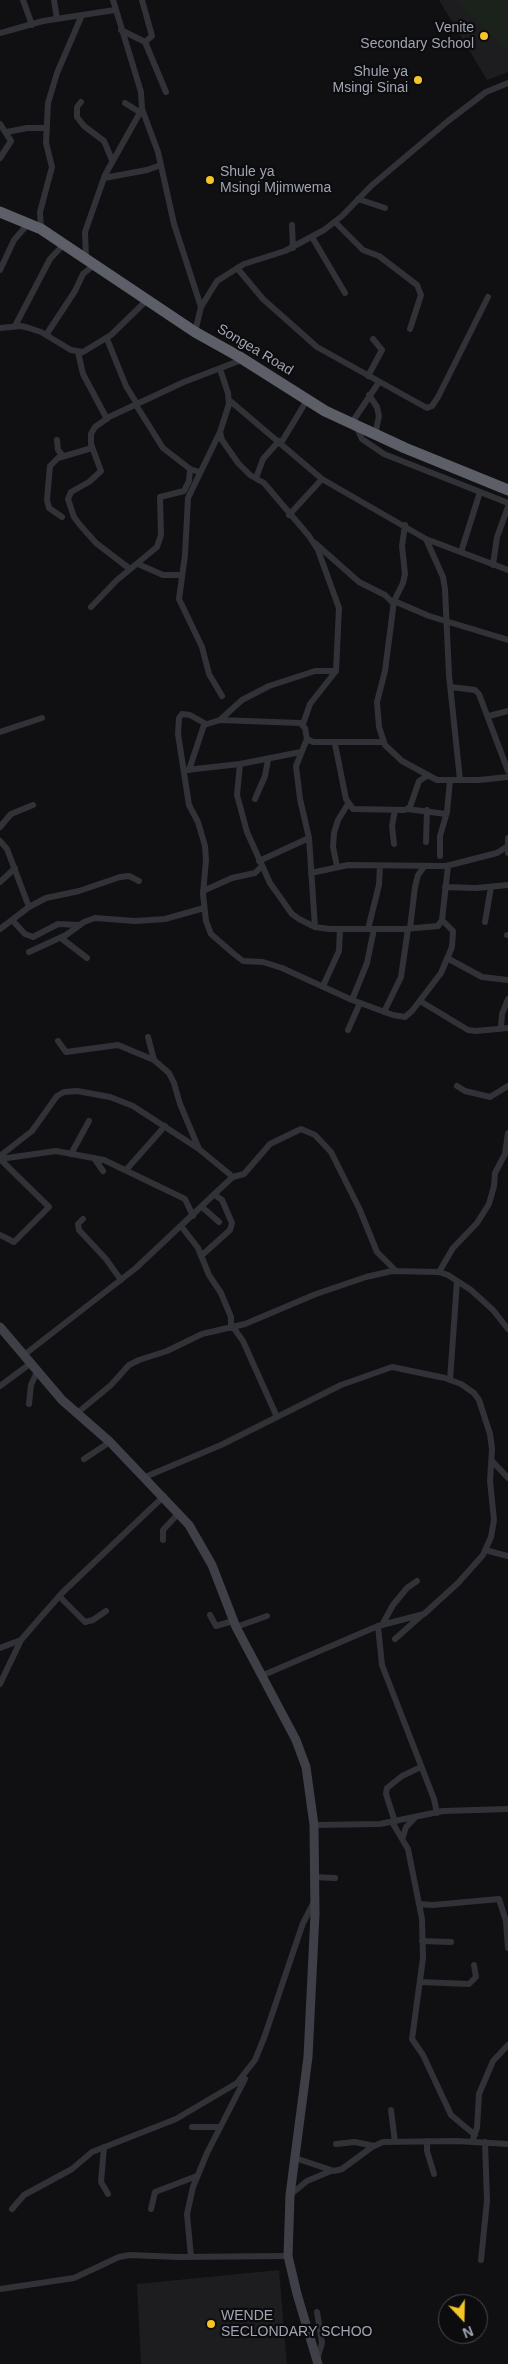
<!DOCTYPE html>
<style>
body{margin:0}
#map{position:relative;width:508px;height:2364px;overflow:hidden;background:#101012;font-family:Helvetica,sans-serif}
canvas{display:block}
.north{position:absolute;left:438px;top:2294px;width:50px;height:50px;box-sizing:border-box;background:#0c0b0d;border:1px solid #48494f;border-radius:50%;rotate:159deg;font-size:14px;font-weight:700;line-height:20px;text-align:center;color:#a1a5b3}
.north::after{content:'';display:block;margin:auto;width:18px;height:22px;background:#f5c426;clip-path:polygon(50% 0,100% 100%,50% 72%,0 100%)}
</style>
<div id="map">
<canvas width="508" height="2364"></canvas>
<div class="north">N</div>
</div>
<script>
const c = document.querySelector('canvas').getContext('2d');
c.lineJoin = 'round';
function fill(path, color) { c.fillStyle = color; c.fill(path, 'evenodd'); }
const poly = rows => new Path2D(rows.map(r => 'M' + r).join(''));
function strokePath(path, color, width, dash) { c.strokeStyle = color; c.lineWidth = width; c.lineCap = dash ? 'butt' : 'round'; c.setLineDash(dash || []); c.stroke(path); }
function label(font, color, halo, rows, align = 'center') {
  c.font = font + ' Helvetica,sans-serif'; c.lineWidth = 4.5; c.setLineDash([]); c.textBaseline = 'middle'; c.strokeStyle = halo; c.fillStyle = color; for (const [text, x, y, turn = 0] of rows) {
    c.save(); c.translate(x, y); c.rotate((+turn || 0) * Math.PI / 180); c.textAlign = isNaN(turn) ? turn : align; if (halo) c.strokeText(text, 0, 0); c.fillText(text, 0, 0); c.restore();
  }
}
fill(poly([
 [439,0,508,0,508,72,487,80],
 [279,2270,287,2364,141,2364,137,2284]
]), '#1d1c1f');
fill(poly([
 [461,0,508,0,508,51,459,2]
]), '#1b221c');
strokePath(poly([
 [23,0,32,25],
 [54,0,57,19],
 [142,0,152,36,145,42],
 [121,30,145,42,166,92],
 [0,33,43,21,115,10],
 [81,102,77,107,77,117,84,126,104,141,112,160],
 [125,103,141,113],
 [142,109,158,152,174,224,201,307],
 [0,124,11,141,0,158],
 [7,132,27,128,47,128],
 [104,178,147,170,161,165],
 [358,199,385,208],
 [335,222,363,250,379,256,417,285,421,295,410,329],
 [292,225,293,248],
 [41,229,40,212,52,167,46,143,48,103,57,73,82,15],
 [312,237,345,293],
 [86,257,85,232,105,175,142,109,141,92,113,0],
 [237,268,263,299,317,347,427,408,432,406,438,397,488,297],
 [0,270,14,240,28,224],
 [15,326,50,259,64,244],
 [0,328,21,326,29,328,41,332,71,350,83,352,111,335,148,299],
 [195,332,201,307,217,281,244,264,285,251,324,230,342,216,371,186,448,121,486,92,508,83],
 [46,335,75,291,83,274,95,264],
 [107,339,126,386,137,404],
 [78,352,83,374,107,419],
 [220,369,228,393,229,404,220,432,222,440,238,463,250,475,264,483,309,536,318,550,339,608,336,671,310,704,303,724],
 [368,376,382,350,373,339],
 [369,395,377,407,379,416,375,435],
 [229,400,322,479,426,539,508,570],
 [136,405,163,448,190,469,199,472],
 [351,424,379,382],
 [356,426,362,439,384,454,508,503],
 [220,432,188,498,185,555,179,599,202,647,209,674,222,696],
 [57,440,58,450,63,456],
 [281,443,307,400],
 [256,478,263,459,279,441],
 [289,515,322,479],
 [62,517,49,508,47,500,50,466,58,458,92,448],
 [405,525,402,546,405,574,403,583,394,601,385,671,377,702,379,727,385,745,402,761,437,780,479,780,508,777],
 [426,539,443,577,445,589,449,675,460,780],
 [315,543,359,582,385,595,394,604],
 [461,552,480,492],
 [138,564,163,575,181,575],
 [493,565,497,537,508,507],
 [130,569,96,543,80,525,74,517,68,499,71,492,89,482,101,471,91,444,91,434,95,427,109,417,184,382,244,359],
 [394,601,429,616,508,640],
 [91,607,117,580,157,547,161,535,160,497,184,491,189,481,190,469],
 [451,687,475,690,479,694,508,771],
 [489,716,508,711],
 [220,720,242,700,269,686,315,671,336,671],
 [206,724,190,715,182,714,179,718,178,734,189,805,198,822,205,846,206,860,203,894,206,921,211,934,234,954,243,961,263,962,282,968,352,1000,393,1015,405,1017,412,1011,441,973,452,947,453,931,442,920],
 [0,732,42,718],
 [307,739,296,766,300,799,309,838,315,927],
 [335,744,346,799,353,809,405,810,410,807,419,781,427,776],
 [240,764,237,795,247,832,270,883,292,914,299,919,315,927,329,929,404,929,438,926,442,920,448,866],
 [186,770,240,764,301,752],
 [189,770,204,725,220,720,300,723,305,728,307,739,313,742,384,742],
 [255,799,265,776,268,760],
 [407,809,446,814],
 [0,827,11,814,33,805],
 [508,838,508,853],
 [0,841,7,849,29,907],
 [426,842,427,810],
 [394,844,392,826,395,810],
 [440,856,440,836,447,812,450,780],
 [259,861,309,838],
 [337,866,333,847,334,833,338,820,348,804],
 [311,873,348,865,446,866,497,853,508,846],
 [0,882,15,868],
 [445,887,476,888,508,885],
 [203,891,232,878,255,873,262,866],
 [12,920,25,934,33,937,58,924,80,925],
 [485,922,491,887],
 [410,928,415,887,418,875,424,867],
 [0,929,29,907,46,898,79,891,120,877,129,876,139,881],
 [368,929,379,885,380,866],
 [507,935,508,935],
 [61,938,87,958],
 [29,952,66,935,84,922,95,918,135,921,165,919,204,908],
 [447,958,482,977,508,980],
 [323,986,339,951,340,929],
 [352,1000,367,963,374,929],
 [420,1001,468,1030,476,1031,508,1028],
 [384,1012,401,977,408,929],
 [501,1027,502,1014,508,999],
 [348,1030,360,1003],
 [148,1037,154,1060],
 [58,1041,66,1052,118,1045,154,1060,169,1073,174,1083,180,1104,199,1149],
 [457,1086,465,1091,490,1097,508,1086],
 [71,1154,89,1121],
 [0,1156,32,1131,57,1096,64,1092,77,1091,110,1097,133,1106,199,1149,233,1177],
 [94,1158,103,1171],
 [0,1159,56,1151,104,1160,185,1199,193,1216],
 [0,1159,49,1207,14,1242,0,1235],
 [126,1170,165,1126],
 [202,1207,219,1222],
 [83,1219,78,1224,79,1230,106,1259,121,1280],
 [181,1226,198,1248,209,1275,221,1293,231,1317,231,1328],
 [201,1256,230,1230,232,1223,222,1200,215,1195],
 [439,1272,453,1248,477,1223,489,1204,494,1186,495,1173,505,1154,508,1133],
 [233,1327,243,1341,277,1417],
 [24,1355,136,1268,224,1185,233,1177,244,1174,270,1144,301,1129,315,1135,331,1152,359,1208,377,1252,396,1271],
 [450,1380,457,1281],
 [0,1386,31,1363],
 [29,1404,31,1385,37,1372],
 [76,1414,111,1385,129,1365,139,1360,167,1351,202,1334,245,1324,316,1294,366,1277,392,1271,439,1272,448,1275,471,1290,493,1310,508,1329],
 [84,1459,110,1442],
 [492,1461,508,1478],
 [145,1477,221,1445,341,1385,392,1367,445,1378,461,1384,474,1393,479,1400,490,1434,492,1449,490,1481,494,1520,491,1537,483,1555,458,1583,424,1614,378,1626,261,1676],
 [163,1540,163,1530,178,1514],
 [485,1550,508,1556],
 [59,1596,85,1622,93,1620,106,1611],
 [210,1615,216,1626,233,1621],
 [382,1625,393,1605,407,1588,417,1581],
 [378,1626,382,1665,434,1799,437,1813],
 [236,1627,267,1616],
 [395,1639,422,1615],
 [0,1648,21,1640],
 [0,1684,21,1640,40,1618,63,1592,164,1496],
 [392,1822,408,1849,422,1919,423,1958,412,2039,423,2055,451,2115,475,2135],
 [395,1822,386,1794,387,1788,402,1776,421,1767],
 [314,1825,380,1824,443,1811,508,1809],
 [403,1837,406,1827,414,1819],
 [314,1877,335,1878],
 [419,1904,433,1905,499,1899,506,1921,508,1948],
 [422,1941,451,1942],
 [420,1982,469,1984,476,1977,474,1965],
 [391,2110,395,2142],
 [192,2127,220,2127],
 [473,2139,477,2128,479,2094,493,2061,508,2045],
 [427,2141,427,2151,434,2174],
 [336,2144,355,2142,374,2146],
 [104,2147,101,2182,108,2194],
 [295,2158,334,2171,342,2169,372,2147,383,2142,456,2141,508,2144],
 [290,2195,307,2181,331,2171],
 [12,2209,24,2195,72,2169,92,2152,176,2119,237,2083,255,2060,264,2038,303,1923,314,1902],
 [151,2209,155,2192,197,2176],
 [191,2257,187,2214,193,2187,207,2153,245,2079],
 [481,2260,487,2201,485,2142],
 [0,2289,74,2278,119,2257,130,2255,178,2257,288,2256],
 [317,2360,322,2343,317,2312]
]), '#313237', 6);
strokePath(poly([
 [0,1327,62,1400,110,1442,189,1525,212,1565,236,1627,296,1740,306,1767,314,1825,315,1914,308,2057,290,2195,288,2256,297,2294,318,2364]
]), '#3f4047', 9);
strokePath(poly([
 [0,212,41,229,195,332,238,356,325,411,405,448,508,490]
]), '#5d5f68', 11);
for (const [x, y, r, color] of [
 [484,36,5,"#f5c426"],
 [418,80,5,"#f5c426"],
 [210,180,5,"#f5c426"],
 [211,2324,5,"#f5c426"]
]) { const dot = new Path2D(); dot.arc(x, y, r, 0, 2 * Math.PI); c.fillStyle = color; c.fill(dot); strokePath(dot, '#0c0b0d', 2); }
label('14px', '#a1a5b3', '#0c0b0d', [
 ["Venite",474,28],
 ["Secondary School",474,44],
 ["Shule ya",408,72],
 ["Msingi Sinai",408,88],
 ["Shule ya",220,172,"left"],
 ["Msingi Mjimwema",220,188,"left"],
 ["WENDE",221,2316,"left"],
 ["SECLONDARY SCHOO",221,2332,"left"]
], 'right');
label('14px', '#a1a5b3', '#0c0b0d', [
 ["Songea Road",255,350,31]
]);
</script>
